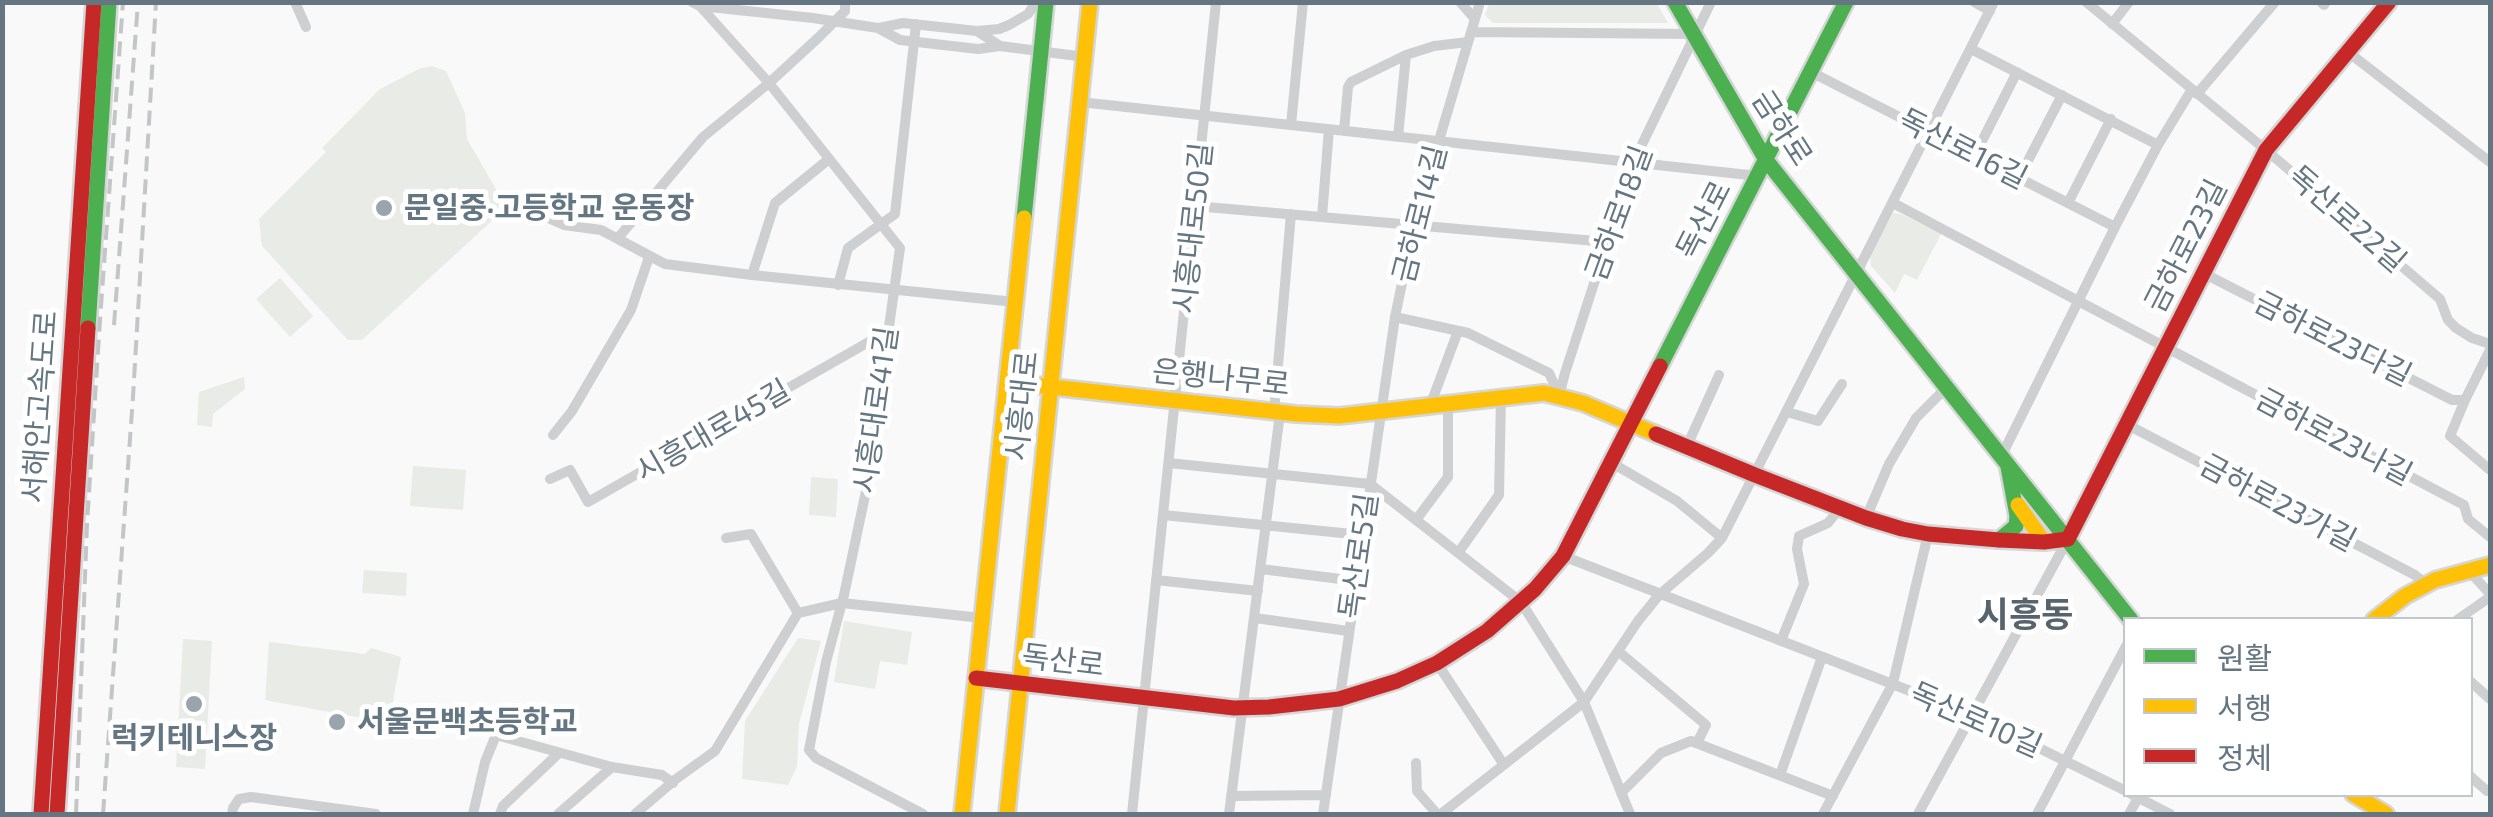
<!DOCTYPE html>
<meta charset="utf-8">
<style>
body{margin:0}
#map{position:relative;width:2493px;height:817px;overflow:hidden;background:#f9f9f9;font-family:"Exo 2","Noto Sans KR",sans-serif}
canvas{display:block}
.frame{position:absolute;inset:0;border:5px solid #657683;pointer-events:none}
.legend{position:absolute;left:2123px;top:617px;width:350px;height:180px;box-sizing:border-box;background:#fff;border:2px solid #c1c8cd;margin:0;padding:12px 18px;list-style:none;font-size:30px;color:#657683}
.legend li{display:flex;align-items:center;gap:20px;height:50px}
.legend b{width:50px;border:2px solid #c1c8cd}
</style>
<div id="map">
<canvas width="2493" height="817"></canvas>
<div class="frame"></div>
<ul class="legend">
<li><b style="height:12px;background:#4caf50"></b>원활</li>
<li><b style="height:12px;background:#ffc107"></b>서행</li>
<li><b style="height:12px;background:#c62828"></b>정체</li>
</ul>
</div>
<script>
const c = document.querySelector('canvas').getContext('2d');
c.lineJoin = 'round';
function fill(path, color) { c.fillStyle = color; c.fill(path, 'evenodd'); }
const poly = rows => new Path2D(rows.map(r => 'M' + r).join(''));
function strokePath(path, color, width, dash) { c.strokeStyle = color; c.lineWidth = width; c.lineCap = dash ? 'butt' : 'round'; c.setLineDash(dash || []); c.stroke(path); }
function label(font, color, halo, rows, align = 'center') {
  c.font = font + ' "Exo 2","Noto Sans KR",sans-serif'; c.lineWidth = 10; c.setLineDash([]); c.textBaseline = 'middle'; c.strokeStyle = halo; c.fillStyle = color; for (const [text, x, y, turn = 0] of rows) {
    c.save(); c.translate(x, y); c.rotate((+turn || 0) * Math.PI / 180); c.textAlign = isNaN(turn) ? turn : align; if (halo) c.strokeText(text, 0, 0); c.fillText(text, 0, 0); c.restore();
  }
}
fill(poly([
 [1656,2,1668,23,1493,23,1485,15,1489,3],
 [432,66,446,71,465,113,467,139,501,198,495,218,362,340,348,340,262,246,259,219,326,152,322,148,380,89,419,69],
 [1893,213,1901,214,1941,234,1917,280,1904,274,1895,293,1871,266,1870,255],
 [280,278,313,316,290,337,256,299],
 [244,377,245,389,213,414,212,427,197,425,199,392],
 [413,466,466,470,463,510,410,506],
 [811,477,838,479,836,517,809,515],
 [364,570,407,573,406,596,362,593],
 [844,621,912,632,907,665,880,661,875,689,834,682],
 [798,638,821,641,799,724,797,767,788,785,742,779,745,721],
 [183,639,212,641,205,769,176,767],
 [269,642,365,654,371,648,401,657,389,723,265,700]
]), '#e8ebe6');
const fast = poly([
 [1675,2,1766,160,2131,620],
 [1024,218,1046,2],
 [88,328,109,2],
 [1660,366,1846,2],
 [1999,540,2016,526,2017,516,2008,467]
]);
const slow = poly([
 [1007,382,1296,414,1339,416,1544,393,1583,403,1656,434],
 [2018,505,2044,542],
 [2374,620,2405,596,2435,580,2490,565],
 [2353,794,2386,814],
 [962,814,1024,218],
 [1007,814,1090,2]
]);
const jam = poly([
 [1656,434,1755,475,1866,518,1902,529,1928,534,1999,540,2044,542,2068,539],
 [2068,539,2266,150,2389,2],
 [976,678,1234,708,1269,707,1339,699,1397,681,1437,663,1487,631,1535,589,1563,556,1660,366],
 [41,814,94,2],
 [57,814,88,328]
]);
strokePath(fast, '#d5d6d7', 20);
strokePath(slow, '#d5d6d7', 20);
strokePath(jam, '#d5d6d7', 20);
strokePath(poly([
 [295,2,306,27],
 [692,2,700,6,813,18,878,28,900,40,978,49,1000,46,1085,57],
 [1460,2,1475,19],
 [1974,2,1990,11],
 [2086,2,2266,150,2440,299,2448,320,2456,328,2472,338,2490,344],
 [2321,2,2324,5,2326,2],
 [700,6,769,83,900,248,866,491,844,595,826,662,809,750,816,758,923,814],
 [2112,24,2129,2],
 [879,28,903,23,977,31,1000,46],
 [977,31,999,29,1009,25,1028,14,1036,2],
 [1471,32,1693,34],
 [1971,49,2158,145],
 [2348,52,2490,162],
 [1811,72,2115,227],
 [2197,94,2275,2],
 [1080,102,1758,176],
 [1291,125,1303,2],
 [1344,131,1348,87,1351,82,1406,55,1434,46,1468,42],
 [1398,137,1406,55],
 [1975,155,2017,72],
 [2019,178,2062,95],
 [1893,203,2464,505,2468,519,2490,537],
 [2068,203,2111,119],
 [1195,206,1607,242],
 [537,213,564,225,601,230,665,264,752,275,1015,302],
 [1322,217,1329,129],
 [618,238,703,137,769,83,818,38,845,11,845,2],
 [2203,273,2452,400,2465,400],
 [752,275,775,203,829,159],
 [838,285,848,248,895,214,916,24],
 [1395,317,1468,333,1549,373,1559,395],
 [2490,350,2465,400,2450,436,2490,470],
 [1559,396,1565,373,1633,163,1711,2],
 [1430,406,1458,331],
 [1274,412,1291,214],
 [1787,412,1818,421,1842,384],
 [2126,424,2415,575,2427,585],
 [553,435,572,411,631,310,649,257],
 [1687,446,1719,375],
 [2002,455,2115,227,2158,145,2192,89],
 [1169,463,1370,484,1521,602,1584,702,1630,814],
 [1612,463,1677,501,1722,538],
 [550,479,570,470,588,502,888,331],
 [1163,515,1362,535],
 [1866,518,1889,464,1916,418,1947,387],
 [1416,520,1448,477,1448,405],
 [726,538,751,534,798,613],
 [1458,553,1499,495,1501,397],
 [1563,556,1972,715,2126,791],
 [1261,569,1356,581],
 [2469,571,2490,594],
 [1156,580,1258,591],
 [1255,618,1348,631],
 [2457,620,2490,597],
 [1781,641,1804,584,1797,549,1799,536,1828,523,1840,508],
 [1618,651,1706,725,1697,743],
 [1437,663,1504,765],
 [2470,681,2490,699],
 [1416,763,1417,791,1437,814],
 [1780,775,1822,657],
 [2470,776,2487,791],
 [1621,793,1661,753,1691,741,1833,796],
 [2131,794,2170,814],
 [1231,796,1326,795],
 [232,814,233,808,239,799,251,797,376,814],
 [473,814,485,762,496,735,612,767,662,775,673,783],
 [500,814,503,806,559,753],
 [558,814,612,767],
 [635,814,676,779,715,751,798,613,842,603,982,618],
 [1132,814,1216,2],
 [1229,814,1280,413],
 [1323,814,1395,317,1414,225,1480,2],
 [1441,814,1584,702,1638,621,1659,595,1708,553,1722,538,1994,2],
 [1823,814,1893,683,1928,534],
 [1918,814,2068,539],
 [2037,814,2126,646],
 [2129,814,2138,798]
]), '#cecfd0', 10);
strokePath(fast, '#4caf50', 15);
strokePath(slow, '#ffc107', 15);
strokePath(jam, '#c62828', 15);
strokePath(poly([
 [114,325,138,2],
 [76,814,87,524,100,320,123,2],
 [103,814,133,397,156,2]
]), '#c3c5c6', 4, [15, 8]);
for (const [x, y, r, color] of [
 [384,208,10,"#99a4ac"],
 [194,704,10,"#99a4ac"],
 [337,722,10,"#99a4ac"]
]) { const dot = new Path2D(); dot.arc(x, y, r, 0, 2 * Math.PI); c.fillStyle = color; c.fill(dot); strokePath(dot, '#fff', 4); }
label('30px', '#657683', '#fff', [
 ["금하로",1782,128,57],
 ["독산로16길",1963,149,27],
 ["금하로18길",1619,213,-70],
 ["금하로14길",1420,214,-76],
 ["독산로22길",2347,219,41],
 ["독산로",1704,220,-63],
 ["시흥대로50길",1193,228,-84],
 ["금하로23길",2186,246,-63],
 ["금하로23다길",2333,339,27],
 ["은행나무로",1221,378,6],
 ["시흥대로",1022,406,-84],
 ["서해안고속도로",40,407,-86],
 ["시흥대로41길",876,410,-82],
 ["시흥대로45길",713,431,-30],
 ["금하로23나길",2334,437,28],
 ["금하로23가길",2278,503,28],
 ["독산로5길",1359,556,-82],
 ["독산로",1063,661,7],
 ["독산로10길",1976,720,24]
]);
label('bold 30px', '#657683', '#fff', [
 ["문일중·고등학교 운동장",404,208],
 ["서울문백초등학교",357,722],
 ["럭키테니스장",194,738,"center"]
], 'left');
label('bold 35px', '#57646e', '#fff', [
 ["시흥동",2025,615]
]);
</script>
